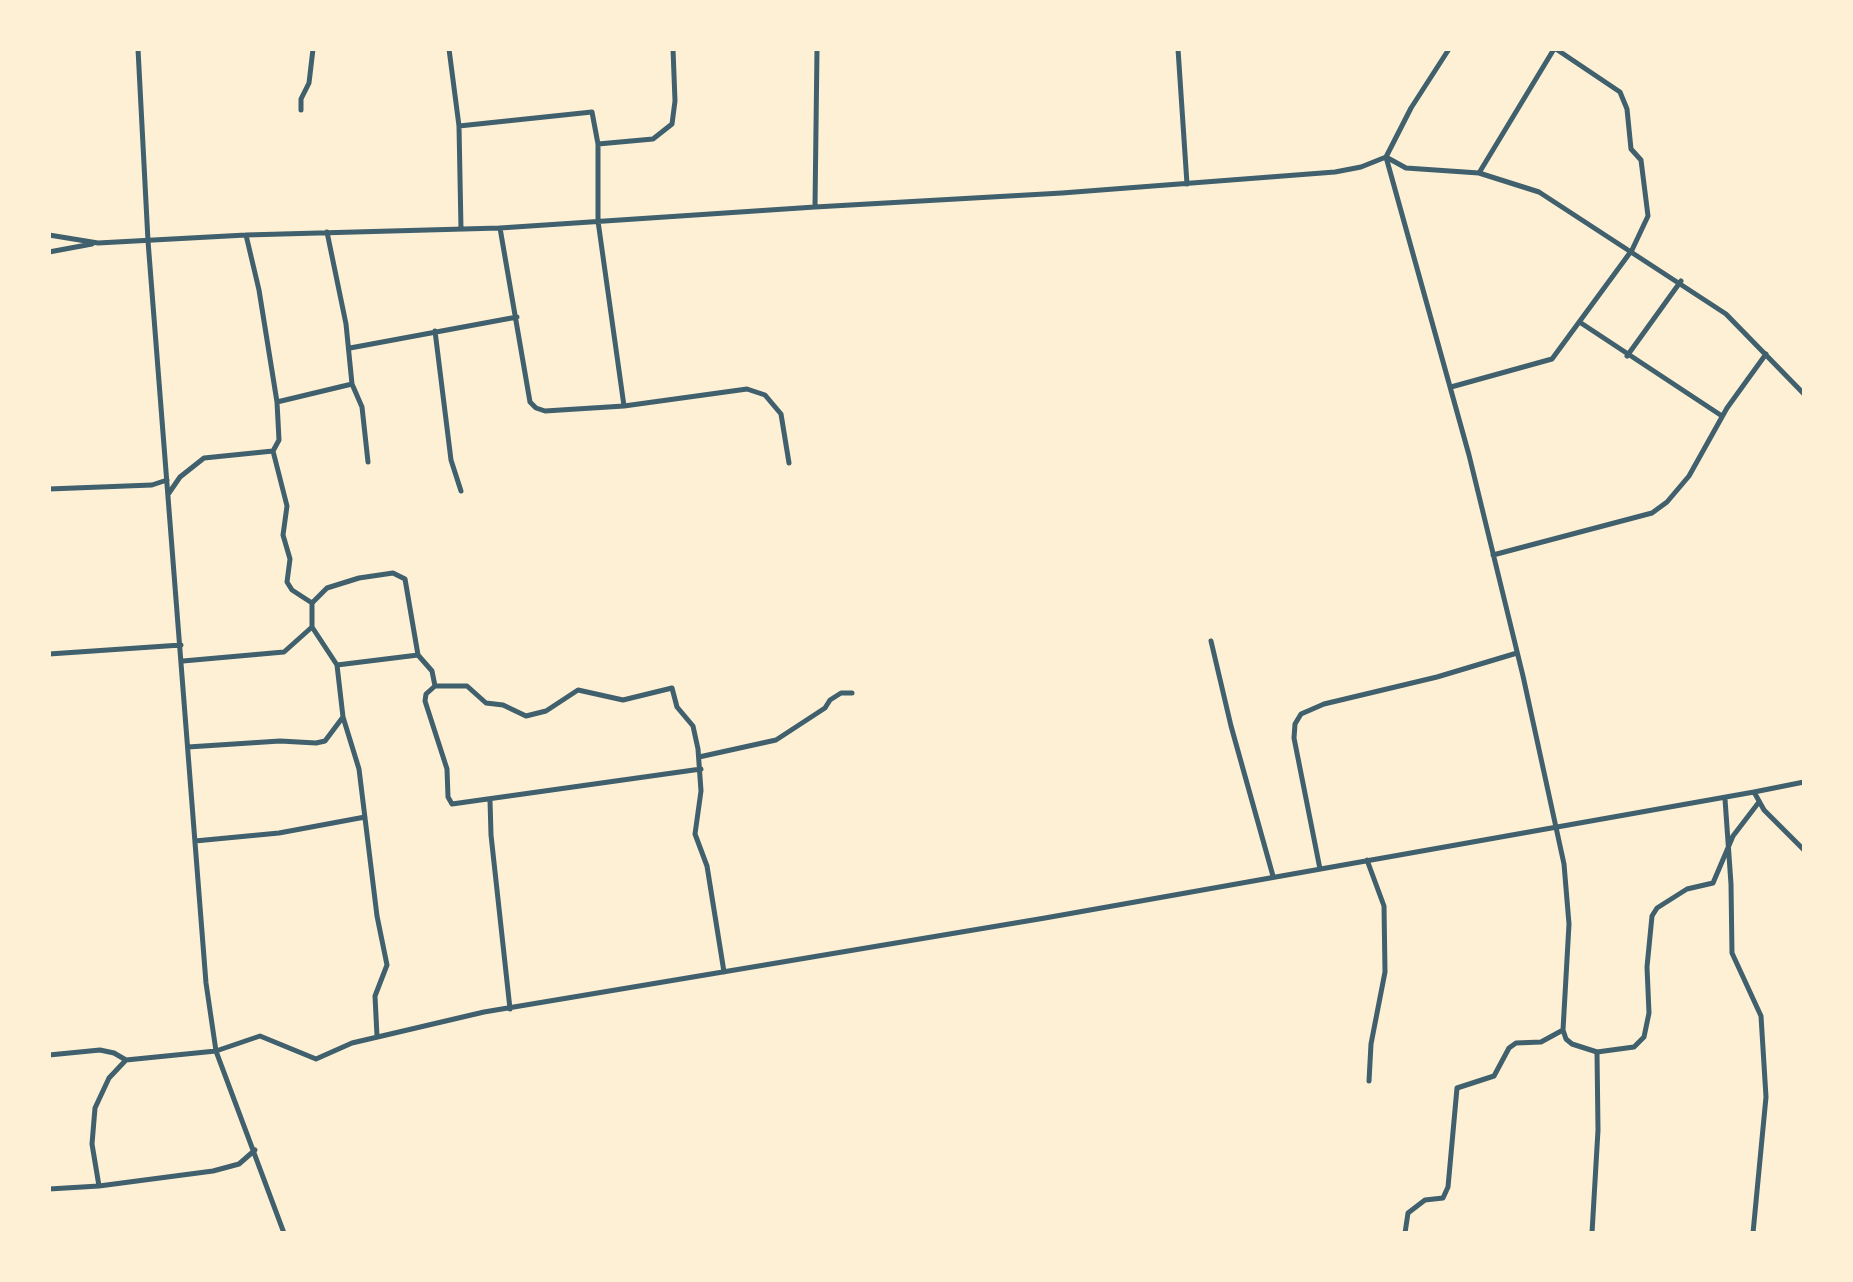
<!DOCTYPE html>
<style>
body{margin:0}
#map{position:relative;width:1853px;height:1282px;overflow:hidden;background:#fdf0d5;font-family:Cabin,sans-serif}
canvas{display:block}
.frame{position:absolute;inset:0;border:51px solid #fdf0d5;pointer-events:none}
</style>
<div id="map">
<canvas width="1853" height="1282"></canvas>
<div class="frame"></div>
</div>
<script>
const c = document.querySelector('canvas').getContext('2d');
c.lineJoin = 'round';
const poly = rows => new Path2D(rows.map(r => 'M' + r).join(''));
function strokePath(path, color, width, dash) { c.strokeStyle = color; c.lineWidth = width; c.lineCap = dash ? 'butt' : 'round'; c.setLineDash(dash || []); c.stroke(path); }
strokePath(poly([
 [138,49,148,241,206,983,216,1051,284,1233],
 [449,49,459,126,461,229],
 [1178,49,1187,184],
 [301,110,301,99,309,83,313,49],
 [459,126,592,112,598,144,598,221,624,406,747,389,765,395,781,414,789,463],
 [598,144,653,139,672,124,675,101,673,49],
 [1386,157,1469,455,1523,676,1564,864,1569,924,1563,1030,1566,1039,1572,1044,1597,1052,1598,1130,1592,1233],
 [1386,157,1406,168,1479,173,1539,192,1726,314,1804,394],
 [1479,173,1554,49],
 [815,207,1062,193,1335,172,1361,167,1386,157,1411,108,1449,49],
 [500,228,530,402,536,408,545,411,624,406],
 [327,232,346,324,352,384,362,407,368,462],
 [49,235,98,243,246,235,500,228,815,207,817,49],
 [246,235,259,290,277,402,279,440,273,451],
 [49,252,92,244],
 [1581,323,1722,416],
 [435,331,451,460,461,491],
 [350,348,517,317],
 [1627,356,1681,281],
 [1451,387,1552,359,1632,250,1648,216,1641,160,1631,149,1627,109,1620,92,1556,49],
 [277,402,352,384],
 [49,489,152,485,167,480],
 [169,493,180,477,204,458,273,451,287,506,283,535,290,559,287,582,292,590,312,603,312,627,337,665,343,717,359,769,377,916,387,965,375,996,377,1036],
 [1493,555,1652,513,1667,502,1689,476,1727,408,1766,354],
 [312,603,327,588,359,578,393,573,405,579,418,655,432,671,435,686,426,694,425,701,447,769,448,797,452,804,701,769],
 [1211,641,1231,726,1273,876],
 [49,654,181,645],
 [183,661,284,652,312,627],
 [337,665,418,655],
 [435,686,467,686,486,703,503,705,526,716,546,711,578,690,623,700,672,688,677,707,693,726,698,749,701,791,695,834,707,866,724,972],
 [188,747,280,741,316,743,325,741,343,717],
 [699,757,776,740,825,708,830,700,841,693,852,693],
 [1804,782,1754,792,1764,810,1804,850],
 [1725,799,1731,884,1732,953,1761,1016,1766,1097,1753,1233],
 [490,800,491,835,510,1009],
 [195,841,279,833,365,817],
 [1367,860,1384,906,1385,972,1371,1044,1369,1081],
 [1320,869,1294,738,1295,724,1301,714,1324,704,1437,677,1517,653],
 [1597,1052,1634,1047,1644,1037,1649,1013,1647,967,1652,916,1657,908,1687,889,1713,883,1733,836,1759,802],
 [49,1055,100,1050,114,1053,126,1060],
 [99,1186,213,1171,239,1164,255,1150],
 [49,1189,99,1186,92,1144,95,1108,109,1078,126,1060,216,1051,260,1036,316,1059,352,1043,484,1012,1045,918,1754,792],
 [1405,1233,1408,1213,1425,1200,1443,1198,1448,1187,1457,1088,1494,1076,1509,1048,1516,1043,1541,1042,1563,1030]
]), '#3f606c', 5);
</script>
